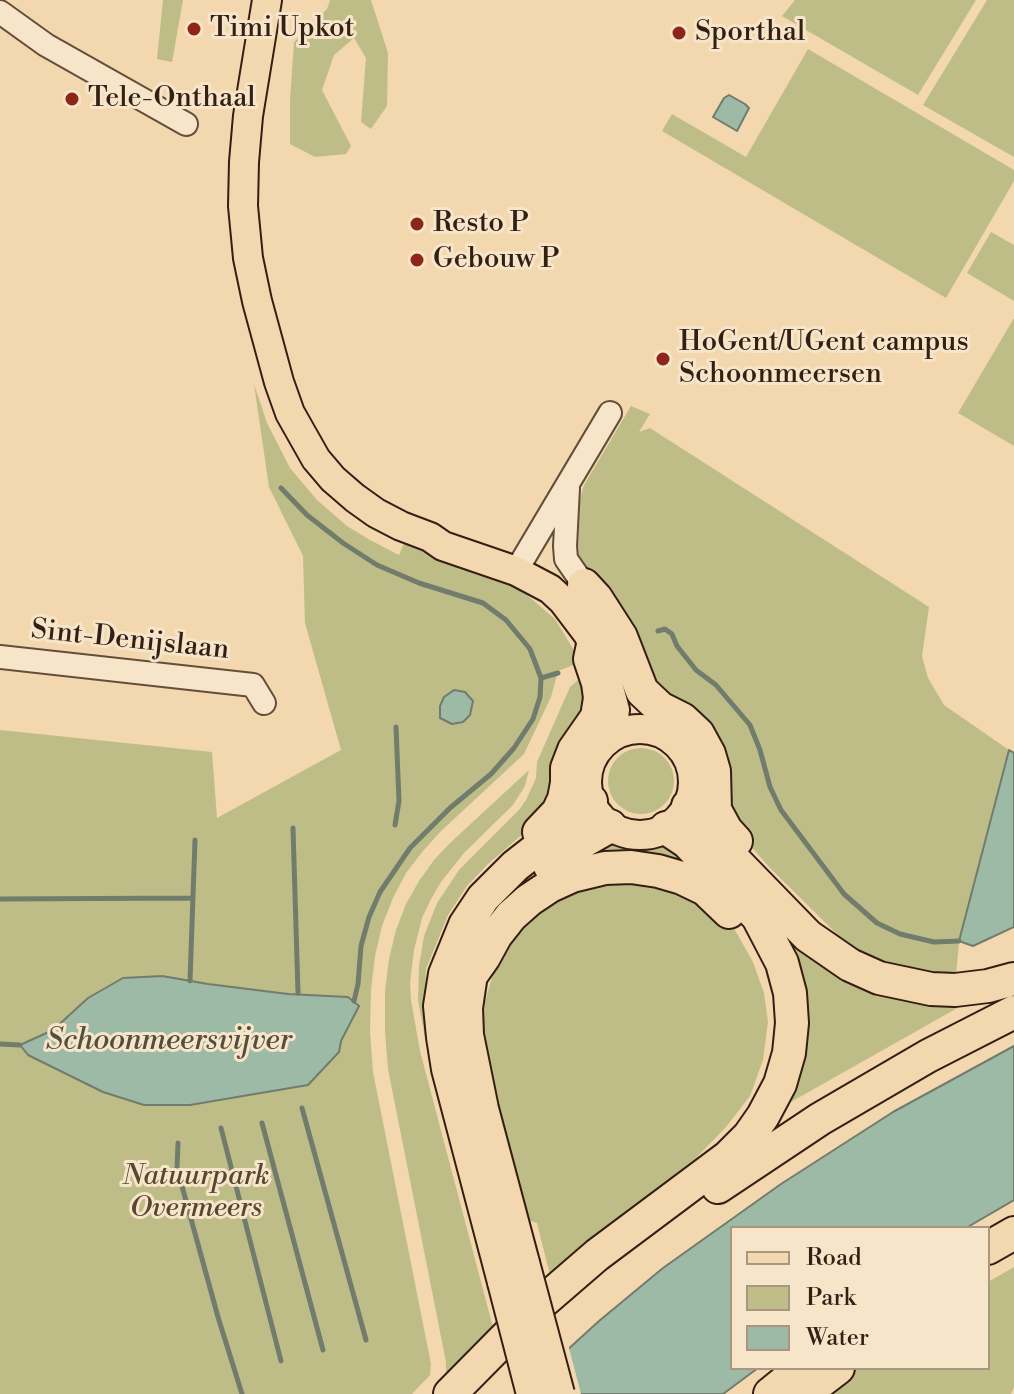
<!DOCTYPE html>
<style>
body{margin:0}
#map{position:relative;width:1014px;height:1394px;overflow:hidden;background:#f3d7ae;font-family:"Libre Bodoni",serif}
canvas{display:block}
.legend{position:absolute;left:730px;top:1226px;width:260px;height:144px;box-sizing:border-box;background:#f7e5ca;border:2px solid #a99681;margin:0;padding:10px 14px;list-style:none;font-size:24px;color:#341f14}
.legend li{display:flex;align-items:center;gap:16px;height:40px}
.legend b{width:40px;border:2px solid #a99681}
</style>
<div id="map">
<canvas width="1014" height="1394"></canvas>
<ul class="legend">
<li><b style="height:10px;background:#f3d7ae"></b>Road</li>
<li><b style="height:22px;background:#bfbd87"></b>Park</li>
<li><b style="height:22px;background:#9cbaa6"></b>Water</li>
</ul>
</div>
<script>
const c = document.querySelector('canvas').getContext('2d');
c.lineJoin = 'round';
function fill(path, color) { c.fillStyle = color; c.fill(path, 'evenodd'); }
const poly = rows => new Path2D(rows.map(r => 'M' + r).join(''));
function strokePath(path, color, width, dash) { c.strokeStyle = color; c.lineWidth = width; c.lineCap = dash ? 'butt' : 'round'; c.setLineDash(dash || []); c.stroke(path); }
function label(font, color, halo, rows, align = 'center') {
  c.font = font + ' "Libre Bodoni",serif'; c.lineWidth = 6; c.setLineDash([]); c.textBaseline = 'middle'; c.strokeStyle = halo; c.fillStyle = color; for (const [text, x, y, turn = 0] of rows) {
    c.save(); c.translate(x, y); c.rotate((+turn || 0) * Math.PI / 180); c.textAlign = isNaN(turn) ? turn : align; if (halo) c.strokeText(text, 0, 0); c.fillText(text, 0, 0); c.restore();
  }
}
fill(poly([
 [163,0,183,0,172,62,157,59],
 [330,0,371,0,388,53,387,106,371,129,361,122,366,58,354,38,334,55,322,90,351,146,346,154,315,157,290,144,290,100,294,42,327,9],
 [795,0,976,0,918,95,782,16],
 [987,0,1014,0,1014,157,923,105],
 [808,49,1014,170,1014,181,946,298,662,131,672,114,746,157],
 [991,232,1014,245,1014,301,967,273],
 [1014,318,1014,446,958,413],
 [254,384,267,423,290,468,317,500,347,526,370,540,399,555,404,543,501,577,527,595,555,619,581,662,558,671,551,697,524,754,440,832,423,851,406,873,393,898,382,926,375,956,371,990,370,1032,373,1072,431,1364,430,1375,412,1394,0,1394,0,730,212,752,217,818,341,750,305,623,303,556,269,487],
 [631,406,650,414,639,432,650,428,929,607,922,656,928,678,944,705,1009,750,959,941,956,976,908,971,856,953,770,868,732,825,664,704,583,574,572,545,578,506,584,485],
 [586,677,590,698,557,782,531,827,488,864,467,886,448,915,426,969,425,1003,451,1137,427,1049,418,1000,419,966,424,936,437,903,459,870,519,810,526,800,536,778,537,762,570,687,578,680],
 '608 781a33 33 0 1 1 66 0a33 33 0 1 1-66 0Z',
 [529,770,525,786,513,805,464,853,441,882,431,899,422,918,414,950,410,983,411,1000,420,1051,495,1335,442,1387,446,1373,446,1362,388,1069,385,1032,385,991,389,959,396,930,406,904,419,881,434,860,450,843],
 [610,834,621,839,638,842,654,841,666,836,682,848,752,921,775,966,783,994,784,1023,782,1051,783,1023,779,991,770,963,756,936,743,918,726,899,708,884,684,873,660,865,632,861,604,862,570,870,547,881,525,895,578,853],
 [617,881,642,883,666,887,700,902,735,930,753,962,764,993,768,1022,763,1060,750,1096,726,1127,696,1158,550,1275,537,1223,528,1220,508,1153,482,1033,485,1002,494,970,508,942,521,926,547,904,569,891],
 [769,913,968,1002,775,1111,797,1051],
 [1014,1267,1014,1387,1011,1394,818,1394,853,1368,988,1368,988,1282]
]), '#bfbd87');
const water = poly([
 [729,95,745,104,749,108,737,131,713,117,724,98,729,95],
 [454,690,465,692,473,701,470,715,463,722,452,724,440,718,440,706,444,697,454,690],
 [1009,750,1014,753,1014,927,973,946,959,941,1009,750],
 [162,976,208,984,288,994,348,997,359,1006,341,1041,339,1052,308,1085,190,1105,144,1105,103,1092,28,1055,20,1045,53,1030,88,998,123,978,162,976],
 [1014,1046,1014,1200,966,1228,732,1228,732,1368,758,1368,723,1394,519,1394,599,1321,663,1268,781,1184,893,1112,1014,1046]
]);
fill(water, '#9cbaa6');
strokePath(water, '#727c6c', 2);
fill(poly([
 [568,1344,581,1394,515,1394,517,1391]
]), '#f3d7ae');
strokePath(poly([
 [281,488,307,515,343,543,377,565,419,583,483,603,506,620,530,649,541,678,540,697,533,719,514,748,491,774,450,808,410,848,380,892,369,917,361,946,358,984,354,1001],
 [658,631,665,629,672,634,677,646,696,670,716,685,750,725,760,750,770,787,781,810,844,894,877,923,900,934,934,942,959,941],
 [541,678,558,673],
 [395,825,399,801,396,727],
 [293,828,298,993],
 [0,899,193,898],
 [190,981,195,840],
 [0,1044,20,1045],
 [302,1108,366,1340],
 [262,1123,323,1350],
 [221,1128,281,1361],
 [178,1143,177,1168,218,1317,242,1394]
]), '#727c6c', 5);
const minor = poly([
 [0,12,46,45,186,124],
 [568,488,565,546,566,559,584,585,585,597],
 [516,571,610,413],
 [0,657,253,685,264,703]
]);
const major = poly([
 [267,0,248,116,244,162,243,206,248,258,257,301,279,382,290,413,316,459,333,479,355,498,376,513,401,526,430,537,443,546,516,571,550,589,563,601,588,634,604,669,615,710,613,724,607,740],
 '587 782a53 53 0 1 1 106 0a53 53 0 1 1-106 0Z'
]);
const highway = poly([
 [584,585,596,598,621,637,642,691,660,708,682,719,698,734,709,754,714,771,715,810,726,830,736,841],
 [688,806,700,825,808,936,850,965,879,978,931,989,955,990,988,986,1014,979],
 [539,832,558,812,564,799,567,783,567,768,574,750,597,717,600,698,598,683,590,659,593,645],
 [550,866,573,847,610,826],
 [474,954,466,1008,467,1035,482,1109,523,1263],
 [472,974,484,957,496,935,511,916,529,900,550,886,572,876,605,868,631,867,658,871,682,878,705,889,729,912],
 [718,1187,820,1119,928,1056,1014,1012],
 [988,1248,1014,1233],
 [504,1282,448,1069,443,1037,440,1006,445,974,465,925,483,898,515,866,579,816,591,801],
 [450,1394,531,1312,597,1255,728,1157,749,1136,763,1116,780,1084,789,1053,792,1023,790,993,782,963,758,917,687,842,666,828],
 [770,1394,802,1368],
 [804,1394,838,1368]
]);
strokePath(minor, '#644d3a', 26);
strokePath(major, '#341f14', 32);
strokePath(highway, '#341f14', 36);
strokePath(minor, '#f7e5ca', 22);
strokePath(major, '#f3d7ae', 28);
strokePath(highway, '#f3d7ae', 32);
const highwayBridge = poly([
 [523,1263,558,1394],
 [504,1282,533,1394]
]);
strokePath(highwayBridge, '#341f14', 36, []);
strokePath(highwayBridge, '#f3d7ae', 32);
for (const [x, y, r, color] of [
 [194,29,8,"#8f2418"],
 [679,33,8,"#8f2418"],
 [72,99,8,"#8f2418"],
 [417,224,8,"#8f2418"],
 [417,260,8,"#8f2418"],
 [663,359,8,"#8f2418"]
]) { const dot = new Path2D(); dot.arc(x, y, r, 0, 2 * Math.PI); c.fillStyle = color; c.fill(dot); strokePath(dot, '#f7e5ca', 3); }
label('28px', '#341f14', '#f7e5ca', [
 ["Timi Upkot",210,29],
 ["Sporthal",695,33],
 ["Tele-Onthaal",88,99],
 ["Resto P",433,224],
 ["Gebouw P",433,260],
 ["HoGent/UGent campus",679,343],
 ["Schoonmeersen",679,375]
], 'left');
label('28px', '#341f14', '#f7e5ca', [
 ["Sint-Denijslaan",130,641,6]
]);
label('italic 28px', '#574631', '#f7e5ca', [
 ["Natuurpark",196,1177],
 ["Overmeers",196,1209]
]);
label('italic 30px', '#534e40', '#f7e5ca', [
 ["Schoonmeersvijver",169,1042]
]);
</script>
